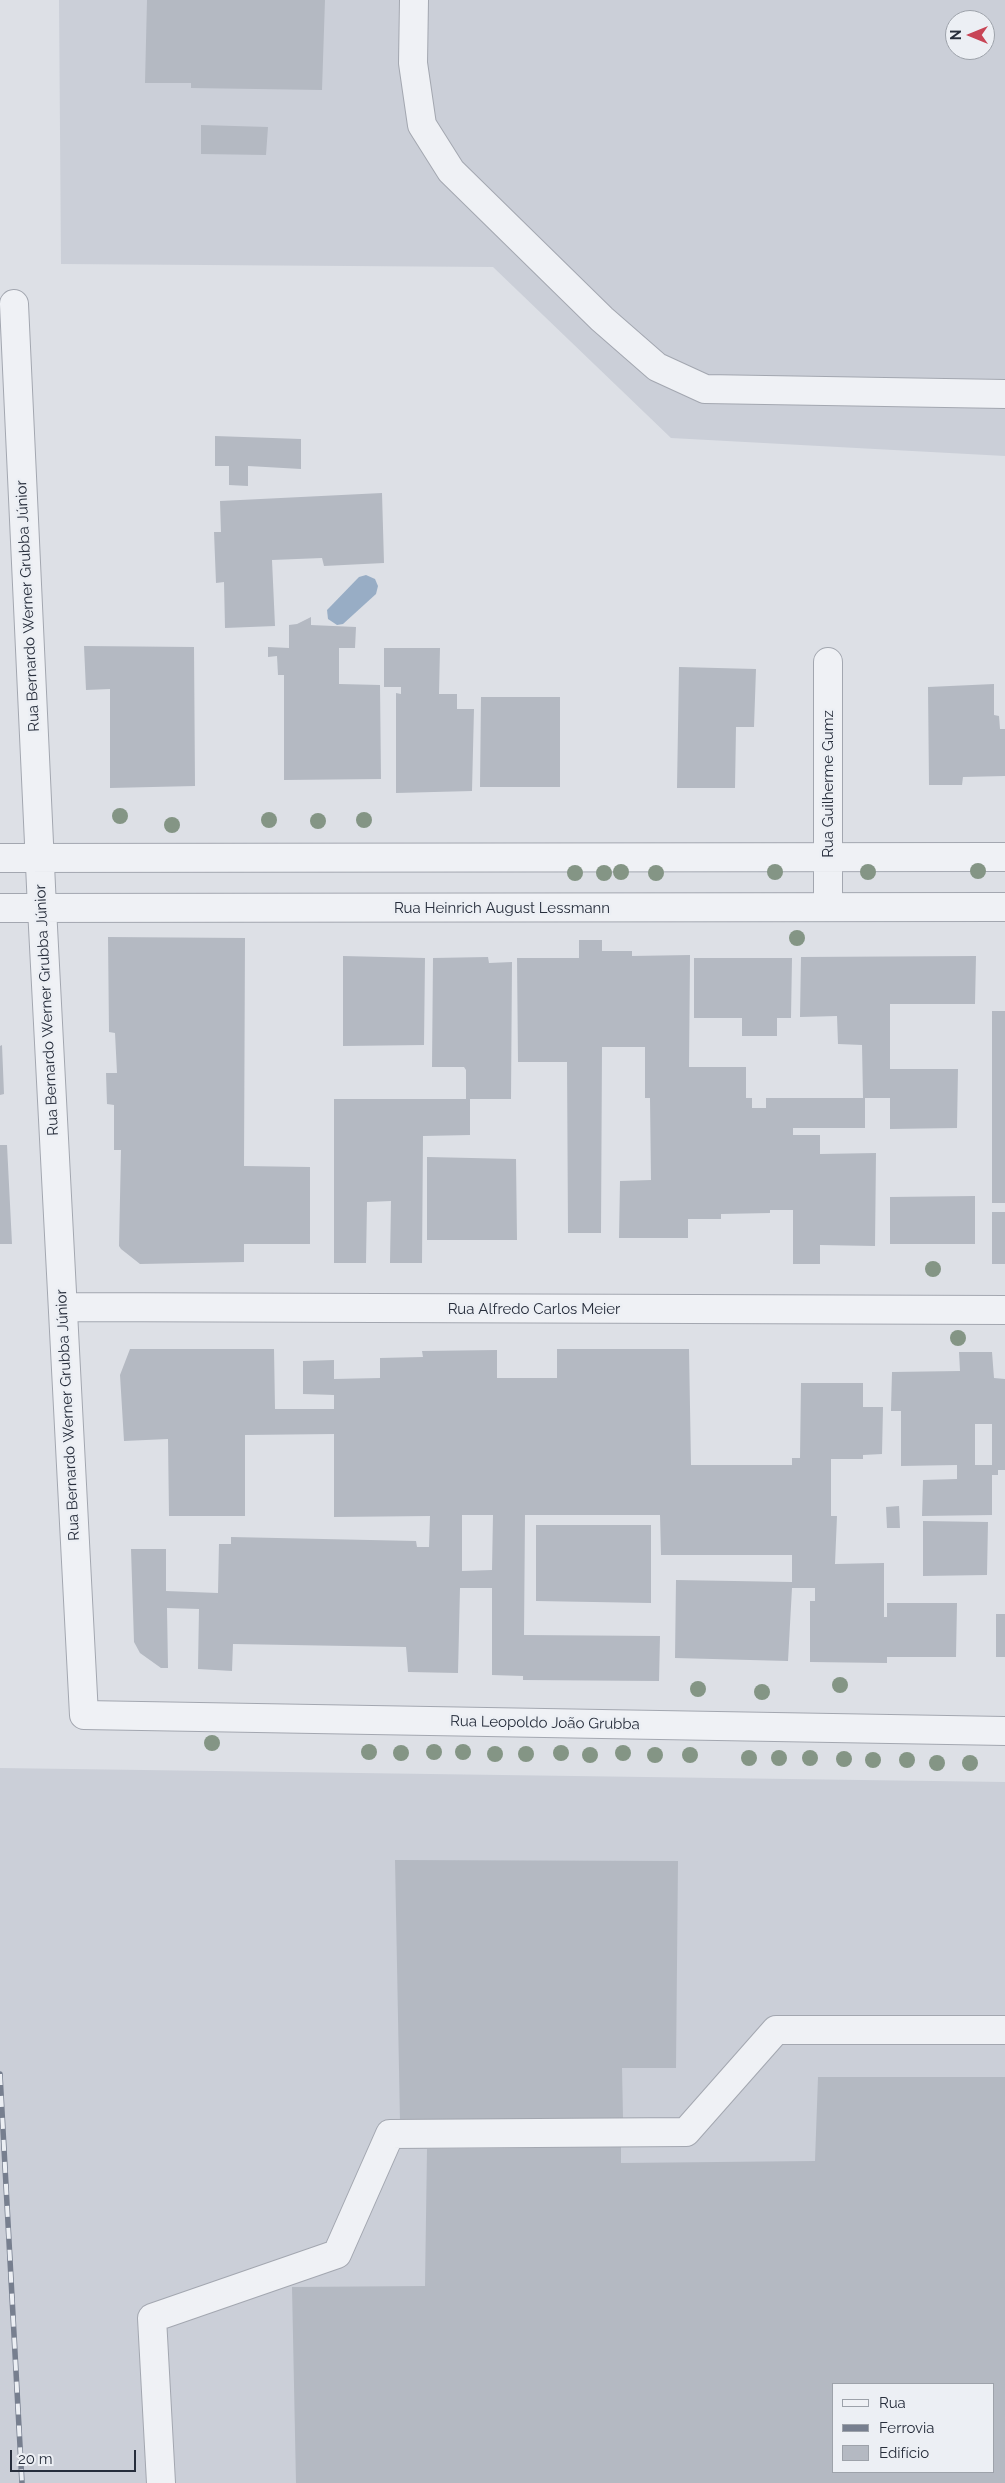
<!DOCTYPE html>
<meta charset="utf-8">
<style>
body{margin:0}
#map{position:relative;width:1005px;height:2483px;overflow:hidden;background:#dde0e6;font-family:Raleway,sans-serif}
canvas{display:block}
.legend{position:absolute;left:832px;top:2383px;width:162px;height:90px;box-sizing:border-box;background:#eceff4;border:1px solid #9da2aa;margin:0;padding:6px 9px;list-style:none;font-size:15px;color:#272e3c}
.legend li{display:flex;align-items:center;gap:10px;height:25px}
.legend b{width:25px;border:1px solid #9da2aa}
.north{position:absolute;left:945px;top:10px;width:50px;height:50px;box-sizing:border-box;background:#eceff4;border:1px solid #9da2aa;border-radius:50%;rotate:270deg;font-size:14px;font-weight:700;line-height:20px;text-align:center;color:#272e3c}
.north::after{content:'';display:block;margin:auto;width:18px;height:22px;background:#c84556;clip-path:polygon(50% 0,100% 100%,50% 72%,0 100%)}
.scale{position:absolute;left:10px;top:2450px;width:126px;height:22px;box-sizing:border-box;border:2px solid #272e3c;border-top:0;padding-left:6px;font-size:15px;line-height:18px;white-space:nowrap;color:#272e3c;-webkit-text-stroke:4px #eceff4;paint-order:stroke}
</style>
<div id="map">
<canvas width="1005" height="2483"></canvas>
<ul class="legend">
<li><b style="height:6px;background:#eff1f5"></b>Rua</li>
<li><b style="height:6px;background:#777f8f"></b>Ferrovia</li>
<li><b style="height:14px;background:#b4b9c2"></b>Edifício</li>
</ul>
<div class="north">N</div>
<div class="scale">20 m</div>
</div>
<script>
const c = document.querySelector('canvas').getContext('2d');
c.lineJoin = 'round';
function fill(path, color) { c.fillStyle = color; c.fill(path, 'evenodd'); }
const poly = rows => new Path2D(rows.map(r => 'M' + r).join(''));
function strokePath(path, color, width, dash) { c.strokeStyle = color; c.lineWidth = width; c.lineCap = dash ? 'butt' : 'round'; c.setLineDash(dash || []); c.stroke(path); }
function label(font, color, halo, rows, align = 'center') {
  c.font = font + ' Raleway,sans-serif'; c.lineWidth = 5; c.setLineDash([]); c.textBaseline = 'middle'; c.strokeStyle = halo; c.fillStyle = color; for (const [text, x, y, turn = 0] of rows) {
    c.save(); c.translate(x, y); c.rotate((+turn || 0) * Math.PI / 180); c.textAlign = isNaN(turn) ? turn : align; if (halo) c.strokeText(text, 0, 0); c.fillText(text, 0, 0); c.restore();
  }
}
fill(poly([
 [59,0,1005,0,1005,456,671,438,493,267,61,264],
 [955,20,985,20,985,50,955,50],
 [0,1768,1005,1782,1005,2483,0,2483],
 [834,2384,994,2384,994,2472,834,2472]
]), '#cbcfd8');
fill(poly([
 [366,575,375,579,378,586,376,594,343,624,337,625,328,619,327,610,359,577]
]), '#98adc5');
fill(poly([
 [147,0,325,0,322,90,191,88,191,83,145,83],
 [201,125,268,127,266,155,201,154],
 [215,436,301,439,301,469,248,466,248,486,229,485,229,466,215,466],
 [382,493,384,563,324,566,322,558,272,560,275,626,225,628,224,582,216,583,214,532,221,532,220,501],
 [311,617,311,625,356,627,355,648,339,648,339,684,380,685,381,779,284,780,284,675,278,675,277,656,268,657,268,647,289,648,289,625,297,624],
 [84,646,194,647,195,786,110,788,110,689,86,690],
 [384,648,440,648,439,694,457,694,457,709,474,709,472,791,396,793,396,693,401,694,401,687,384,687],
 [679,667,756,669,754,727,736,727,735,788,677,788],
 [994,684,994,715,999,716,1000,729,1005,729,1005,776,963,777,962,785,929,785,928,687],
 [481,697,560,697,560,787,480,787],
 [108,937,245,938,244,1166,310,1167,310,1244,244,1244,244,1262,140,1264,121,1249,119,1246,121,1150,114,1150,114,1105,107,1104,106,1073,117,1073,115,1033,109,1032],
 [579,940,602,940,602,951,632,951,632,956,690,955,689,1067,746,1067,746,1098,752,1098,752,1108,766,1108,766,1098,863,1098,862,1045,838,1044,837,1016,800,1017,801,957,976,956,975,1004,890,1004,890,1069,958,1069,957,1128,890,1129,890,1098,865,1098,865,1128,793,1128,793,1135,820,1135,820,1154,876,1153,875,1246,820,1245,820,1264,793,1264,793,1210,770,1210,770,1213,721,1214,721,1219,688,1219,688,1238,619,1238,620,1181,651,1180,650,1098,645,1098,645,1047,602,1047,601,1233,568,1233,567,1062,518,1062,517,958,579,958],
 [343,956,425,958,424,1045,343,1046],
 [488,957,489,963,512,962,511,1099,470,1099,470,1135,423,1136,422,1263,390,1263,391,1201,367,1202,366,1263,334,1263,334,1099,466,1099,466,1070,464,1067,432,1067,433,958],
 [694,958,792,958,791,1018,777,1018,777,1036,742,1036,742,1018,694,1018],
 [992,1011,1005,1011,1005,1203,992,1203],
 [2,1045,4,1094,0,1095,0,1046],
 [0,1145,7,1145,12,1244,0,1244],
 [427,1157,516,1159,517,1240,427,1240],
 [975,1196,975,1244,890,1244,890,1197],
 [992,1212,1005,1212,1005,1264,992,1264],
 [130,1349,274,1349,275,1409,334,1409,334,1395,303,1394,303,1361,334,1360,334,1379,380,1378,380,1358,423,1357,422,1351,497,1350,497,1378,557,1378,557,1349,689,1349,691,1465,792,1465,792,1458,800,1458,801,1383,863,1383,863,1407,883,1407,882,1454,863,1455,863,1459,831,1459,831,1516,837,1516,835,1564,884,1563,884,1617,887,1617,887,1603,957,1603,956,1657,887,1657,887,1663,810,1662,810,1601,815,1601,815,1588,792,1588,788,1661,675,1658,676,1580,792,1582,792,1555,661,1555,660,1515,525,1515,524,1635,660,1636,659,1681,523,1680,523,1676,492,1675,492,1588,460,1588,458,1673,408,1672,406,1647,233,1644,232,1671,198,1669,199,1609,167,1608,168,1668,161,1668,140,1653,134,1642,131,1549,166,1549,166,1591,218,1593,219,1544,231,1544,231,1537,416,1541,417,1547,429,1547,430,1516,334,1517,334,1434,245,1435,245,1516,169,1516,168,1439,124,1441,120,1375],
 [462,1515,493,1515,492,1570,462,1571],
 [959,1352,992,1352,994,1378,1005,1379,1005,1470,998,1470,998,1475,992,1475,992,1515,922,1516,923,1480,957,1479,957,1465,901,1466,901,1411,891,1411,892,1372,960,1371],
 [975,1424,992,1424,992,1465,975,1465],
 [899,1506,900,1528,887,1528,886,1507],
 [923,1521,988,1522,987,1575,923,1576],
 [536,1525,651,1525,651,1603,536,1601],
 [996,1614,1005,1614,1005,1657,996,1657],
 [395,1860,678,1861,676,2068,622,2068,623,2118,400,2122],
 [818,2077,1005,2077,1005,2483,296,2483,292,2287,425,2286,427,2149,621,2147,621,2163,815,2161],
 [834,2384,994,2384,994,2472,834,2472]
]), '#b4b9c2');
const minor = poly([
 [414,0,413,63,422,125,451,171,602,319,657,367,705,389,1005,394],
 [14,304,42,908,84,1715,1005,1731],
 [828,662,828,907],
 [0,858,1005,857],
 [0,908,1005,907],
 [63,1307,1005,1310],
 [161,2483,152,2318,337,2254,390,2134,686,2132,776,2030,1005,2030]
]);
strokePath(minor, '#a3a7b0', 30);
strokePath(minor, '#eff1f5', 28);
const rail = poly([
 [0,2074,22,2483]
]);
strokePath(rail, '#777f8f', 5.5);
strokePath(rail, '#eceff4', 4, [11]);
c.fillStyle = '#849585';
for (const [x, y] of [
 [120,816],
 [269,820],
 [364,820],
 [318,821],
 [172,825],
 [978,871],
 [621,872],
 [775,872],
 [868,872],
 [575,873],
 [604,873],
 [656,873],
 [797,938],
 [933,1269],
 [958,1338],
 [840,1685],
 [698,1689],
 [762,1692],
 [212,1743],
 [369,1752],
 [434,1752],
 [463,1752],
 [401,1753],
 [561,1753],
 [623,1753],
 [495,1754],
 [526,1754],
 [590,1755],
 [655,1755],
 [690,1755],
 [749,1758],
 [779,1758],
 [810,1758],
 [844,1759],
 [873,1760],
 [907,1760],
 [937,1763],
 [970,1763]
]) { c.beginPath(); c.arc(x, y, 8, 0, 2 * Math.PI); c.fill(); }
label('15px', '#272e3c', '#eceff4', [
 ["Rua Bernardo Werner Grubba Júnior",28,606,-93],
 ["Rua Guilherme Gumz",828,784,-90],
 ["Rua Heinrich August Lessmann",502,908],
 ["Rua Bernardo Werner Grubba Júnior",47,1010,-93],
 ["Rua Alfredo Carlos Meier",534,1309],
 ["Rua Bernardo Werner Grubba Júnior",68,1415,-93],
 ["Rua Leopoldo João Grubba",545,1723,1]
]);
</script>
